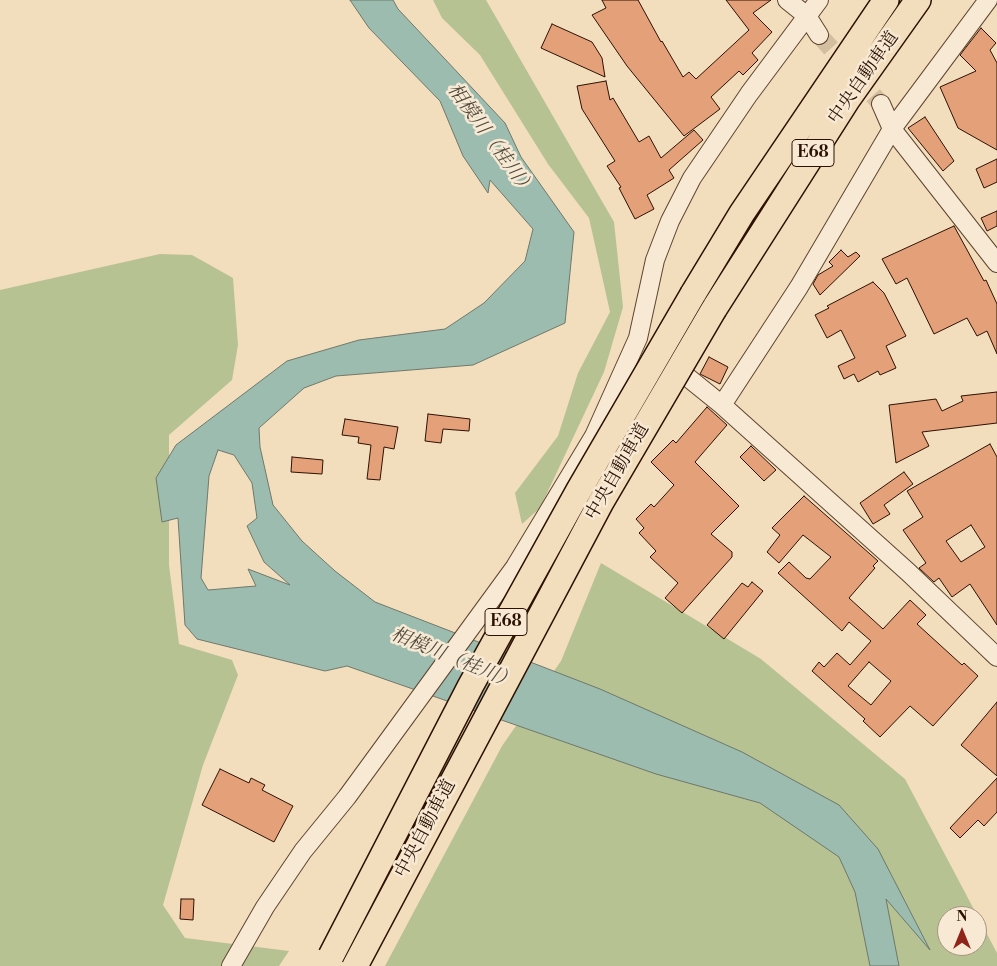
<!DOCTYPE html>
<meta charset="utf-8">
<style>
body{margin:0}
#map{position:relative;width:997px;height:966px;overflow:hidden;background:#f2ddbc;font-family:"Libre Bodoni",serif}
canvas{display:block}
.north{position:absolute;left:937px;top:906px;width:50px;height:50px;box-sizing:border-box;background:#f7e9d3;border:1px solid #a69380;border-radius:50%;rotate:0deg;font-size:14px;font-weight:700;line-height:20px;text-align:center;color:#2c1103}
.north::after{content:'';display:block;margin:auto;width:18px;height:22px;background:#8f2418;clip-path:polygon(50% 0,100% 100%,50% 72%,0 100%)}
</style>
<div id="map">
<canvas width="997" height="966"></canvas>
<div class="north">N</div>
</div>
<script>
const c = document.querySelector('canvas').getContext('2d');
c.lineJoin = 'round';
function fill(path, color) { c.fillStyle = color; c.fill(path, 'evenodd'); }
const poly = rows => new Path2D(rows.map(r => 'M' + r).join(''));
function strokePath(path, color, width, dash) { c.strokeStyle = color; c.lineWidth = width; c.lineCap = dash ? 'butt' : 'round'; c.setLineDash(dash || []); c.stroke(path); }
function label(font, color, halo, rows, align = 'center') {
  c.font = font + ' "Libre Bodoni","Noto Serif JP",serif'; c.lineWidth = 5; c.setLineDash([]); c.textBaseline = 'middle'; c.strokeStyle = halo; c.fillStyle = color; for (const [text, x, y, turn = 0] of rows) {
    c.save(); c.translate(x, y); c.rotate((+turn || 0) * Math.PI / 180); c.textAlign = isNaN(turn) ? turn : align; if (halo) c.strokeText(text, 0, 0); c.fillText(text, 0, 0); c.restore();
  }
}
fill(poly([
 [433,0,486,0,614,222,623,307,604,372,540,508,522,524,515,493,558,436,578,373,610,312,589,218,548,164,480,55,442,18],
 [160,254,192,255,233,278,238,345,232,380,169,435,169,565,179,644,232,660,238,675,203,765,163,905,185,938,289,951,279,966,0,966,0,290],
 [601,563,761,659,905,779,997,953,997,966,385,966,502,746,561,661],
 [947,916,977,916,977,946,947,946]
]), '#b7c293');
const water = poly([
 [350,0,393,0,398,9,505,123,521,157,574,232,565,323,473,365,336,376,304,388,259,428,260,447,273,505,302,541,335,571,375,602,600,689,742,752,839,805,878,849,930,950,886,899,899,966,870,966,855,892,839,857,760,803,656,774,347,666,325,671,197,639,185,625,178,518,162,522,156,478,176,445,287,361,359,340,445,329,484,303,525,261,533,229,490,180,488,193,463,156,440,101,369,28,350,0],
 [218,450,234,455,252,483,257,518,247,526,264,562,290,585,248,569,256,586,208,590,201,578,209,476,218,450]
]);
fill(water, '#9bbcaf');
strokePath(water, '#6f786a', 1);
const building = poly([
 [602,0,638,0,661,42,662,41,683,77,689,72,696,79,749,30,726,0,771,0,753,13,772,32,752,53,758,60,743,75,739,71,711,97,720,109,684,136,627,66,592,15,606,8,602,0],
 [552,24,592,42,602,58,605,77,541,48,552,24],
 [981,28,996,43,990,50,997,63,997,150,958,128,940,87,976,71,960,55,981,28],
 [606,81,610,100,613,98,639,142,649,136,661,158,694,130,703,140,669,170,674,178,647,195,654,209,635,219,619,188,621,187,607,166,615,161,582,109,577,86,606,81],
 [925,117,954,161,943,171,908,128,925,117],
 [997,159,997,182,984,188,976,169,997,159],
 [997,211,997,226,987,231,981,218,997,211],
 [954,226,984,281,986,280,997,304,997,354,987,331,977,336,967,318,934,334,907,278,896,284,882,259,954,226],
 [841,250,848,257,856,252,860,256,820,295,813,284,818,275,833,266,829,262,841,250],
 [873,282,884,293,906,336,886,346,896,368,880,375,878,371,858,382,854,374,844,379,838,366,855,358,841,330,827,338,815,315,829,308,827,306,873,282],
 [709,357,728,367,720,384,700,374,709,357],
 [997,392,997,423,922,432,929,446,896,463,889,405,936,399,942,411,963,401,961,396,997,392],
 [707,407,727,425,695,462,739,506,711,534,732,552,732,557,682,613,665,598,678,583,650,557,656,551,639,533,644,528,636,519,651,504,654,507,674,485,651,462,673,440,676,443,707,407],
 [428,414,470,419,469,431,443,429,441,443,425,441,428,414],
 [345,419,398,427,394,449,384,447,380,480,367,479,371,445,358,443,359,437,342,435,345,419],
 [990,444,997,457,997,625,970,584,952,597,939,578,934,582,919,568,926,563,903,530,923,517,907,491,990,444],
 [971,525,985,547,961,562,946,541,971,525],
 [751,446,776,470,764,481,740,457,751,446],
 [292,457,323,460,322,474,291,472,292,457],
 [904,472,913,484,884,505,890,514,873,524,860,503,904,472],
 [804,496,878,561,873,566,875,568,849,598,883,629,910,600,926,615,917,624,962,665,964,663,978,676,933,726,910,706,880,737,863,721,865,719,812,671,819,662,824,667,837,653,850,665,871,641,849,622,842,631,778,573,789,562,806,578,810,579,831,557,803,535,779,563,767,552,780,535,772,528,804,496],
 [869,662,891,681,871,705,848,686,869,662],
 [752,582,763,591,724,639,707,625,742,583,748,587,752,582],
 [997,702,997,776,961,745,997,702],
 [220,769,249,783,251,778,265,785,262,790,293,806,274,842,202,805,220,769],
 [997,778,997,812,984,826,978,820,960,838,950,828,997,778],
 [181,899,194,899,193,920,180,919,181,899]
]);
fill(building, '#e4a079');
strokePath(building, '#2c1103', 1);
strokePath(poly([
 [819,35,881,104]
]), '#d4bea0', 18, [18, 9]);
const minor = poly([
 [787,0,807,16,819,35],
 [881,104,892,129,997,263],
 [670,363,722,405,908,572,997,657],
 [722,405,799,287,892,129,988,0],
 [231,966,265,907,303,851,347,797,515,567,594,436,638,338,655,260,670,221,692,178,749,94,819,0]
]);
const highway = poly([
 [693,294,742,213,886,0],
 [714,309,847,100,918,0]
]);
strokePath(minor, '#5e4431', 20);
strokePath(highway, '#2c1103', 28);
strokePath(minor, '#f7e9d3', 18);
strokePath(highway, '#f2ddbc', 25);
const highwayBridge = poly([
 [331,956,471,685,579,490,693,294],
 [355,966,601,502,714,309]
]);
strokePath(highwayBridge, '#2c1103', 28, []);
strokePath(highwayBridge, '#f2ddbc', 25);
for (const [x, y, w] of [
 [813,153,42],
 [506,622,42]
]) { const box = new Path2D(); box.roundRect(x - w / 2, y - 13.5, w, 27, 4); c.fillStyle = '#f7e9d3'; c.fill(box); strokePath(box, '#2c1103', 1); }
label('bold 16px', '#2c1103', null, [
 ["E68",813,153],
 ["E68",506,622]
]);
label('18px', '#2c1103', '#f7e9d3', [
 ["中央自動車道",864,78,-55],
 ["中央自動車道",618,472,-60],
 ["中央自動車道",426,829,-62]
]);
label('italic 19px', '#534d3f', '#f7e9d3', [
 ["相模川（桂川）",490,140,54],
 ["相模川（桂川）",453,659,22]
]);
</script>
